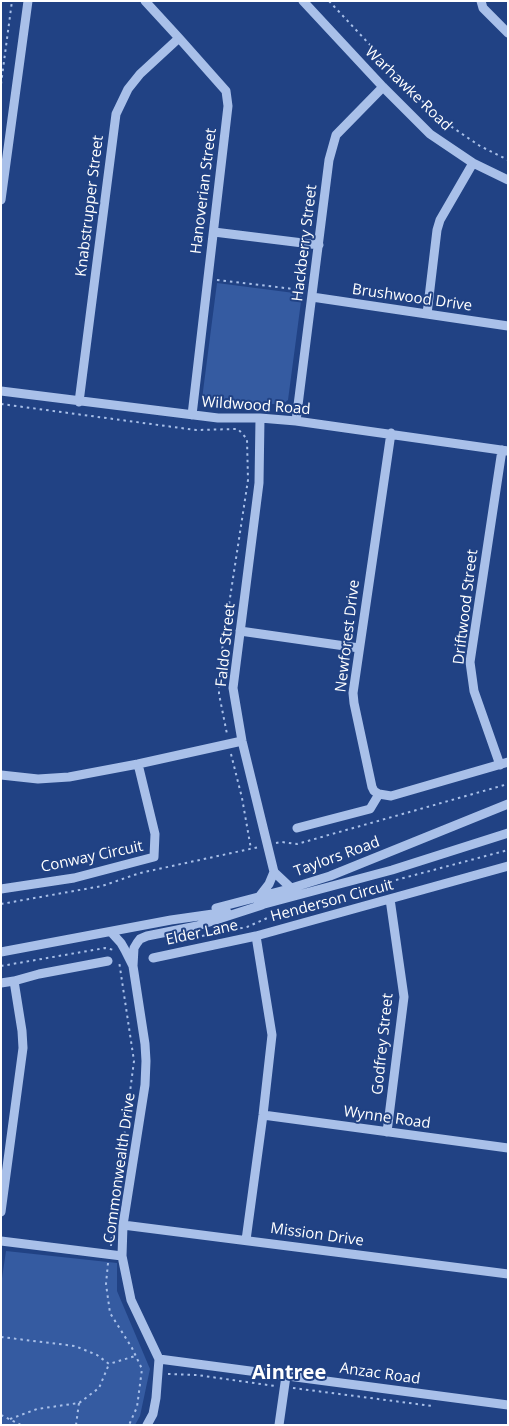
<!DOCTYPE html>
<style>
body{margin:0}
#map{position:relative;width:509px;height:1426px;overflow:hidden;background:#214284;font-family:"Open Sans",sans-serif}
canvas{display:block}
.frame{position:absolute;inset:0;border:2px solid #fff;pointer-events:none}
</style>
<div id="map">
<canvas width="509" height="1426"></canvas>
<div class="frame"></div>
</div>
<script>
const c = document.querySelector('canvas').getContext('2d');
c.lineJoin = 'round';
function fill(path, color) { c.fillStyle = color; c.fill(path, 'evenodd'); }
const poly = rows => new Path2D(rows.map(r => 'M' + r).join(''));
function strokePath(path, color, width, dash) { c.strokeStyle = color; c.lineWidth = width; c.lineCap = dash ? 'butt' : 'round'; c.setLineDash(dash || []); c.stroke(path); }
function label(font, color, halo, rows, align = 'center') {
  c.font = font + ' "Open Sans",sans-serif'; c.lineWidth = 4; c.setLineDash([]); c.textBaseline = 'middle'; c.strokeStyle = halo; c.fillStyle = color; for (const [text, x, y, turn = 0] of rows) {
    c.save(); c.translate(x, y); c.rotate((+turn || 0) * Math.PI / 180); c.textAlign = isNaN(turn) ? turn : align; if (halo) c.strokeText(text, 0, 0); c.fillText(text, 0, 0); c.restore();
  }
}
fill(poly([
 [217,283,302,294,288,400,283,404,206,404,202,399],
 [6,1251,117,1263,117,1291,150,1369,140,1416,135,1425,4,1425,1,1423,1,1285]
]), '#355ba1');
strokePath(poly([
 [329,1,428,107,440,119,480,146,508,160],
 [1,84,12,1],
 [217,280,302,290],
 [1,404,196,430,238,429,247,439,248,480,219,670,219,694,227,734],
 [231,754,242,798,251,849],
 [276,843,282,842,297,844,508,784],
 [396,880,508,850],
 [1,904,102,886,140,873,259,847],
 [202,936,247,927,290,908],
 [1,966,105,948,114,950],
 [117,1192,134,1061,119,961],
 [111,1246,112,1234],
 [108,1263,106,1284,110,1313,132,1348,142,1369,137,1407,129,1425],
 [1,1337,75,1346,97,1355,109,1364,135,1356],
 [168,1374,197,1375,275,1386],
 [293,1388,432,1406],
 [1,1415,21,1425],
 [10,1419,37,1409,79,1403,99,1388,109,1364],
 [76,1425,79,1403]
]), '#a9c0e9', 2, [2.5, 4]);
strokePath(poly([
 [145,1,179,38,226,91,228,106,192,415],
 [303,1,383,87,430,134,473,163,508,180],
 [481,1,483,8,508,33],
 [1,200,28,1],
 [214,232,319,245],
 [312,297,508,326],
 [427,314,437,230,440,220,473,163],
 [1,391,218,418,260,418,296,421,508,451],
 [79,402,116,114,128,89,140,74,179,38],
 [260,418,259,483,233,688,242,741,274,872],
 [296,421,329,160,336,135,383,87],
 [391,433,353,693,354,703,372,787,374,791,379,794,391,796,508,762],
 [240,631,359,648],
 [500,765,474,691,470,662,502,450],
 [1,775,38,779,69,777,138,764,242,741],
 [297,828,370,809,379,794],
 [274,872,291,888],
 [1,889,74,878,154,857,155,834,138,764],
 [259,897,269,884,274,872],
 [257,906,392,870,508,833],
 [216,908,285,890,330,876,508,804],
 [111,932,121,943,125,950,133,966],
 [1,952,171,920,227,912],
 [153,958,256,936],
 [14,981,39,974,108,961],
 [1,983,14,981,22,1031,23,1048,1,1212],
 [263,1115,508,1148],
 [387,1132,404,997,390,899],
 [123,1225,508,1274],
 [246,1240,263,1115,272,1035,256,936,508,866],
 [1,1241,122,1256],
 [159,1359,508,1405],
 [147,1425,153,1414,156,1398,159,1359,131,1300,122,1256,123,1225,145,1085,146,1061,145,1044,133,966,134,948,137,943,140,939,147,936,197,926,262,905],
 [279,1425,286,1376]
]), '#a9c0e9', 9);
label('15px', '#fff', '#214284', [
 ["Warhawke Road",408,89,44],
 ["Hanoverian Street",204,191,-83],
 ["Knabstrupper Street",90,206,-83],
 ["Hackberry Street",305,243,-83],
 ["Brushwood Drive",412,298,8],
 ["Wildwood Road",256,406,4],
 ["Driftwood Street",466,607,-83],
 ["Newforest Drive",348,636,-83],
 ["Faldo Street",226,645,-84],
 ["Conway Circuit",92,857,-12],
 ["Taylors Road",337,857,-20],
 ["Henderson Circuit",332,901,-15],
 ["Elder Lane",202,933,-12],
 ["Godfrey Street",383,1044,-84],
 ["Wynne Road",387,1118,8],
 ["Commonwealth Drive",120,1168,-82],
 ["Mission Drive",317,1235,8],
 ["Anzac Road",380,1374,8]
]);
label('bold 20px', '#fff', '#214284', [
 ["Aintree",289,1373]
]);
</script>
